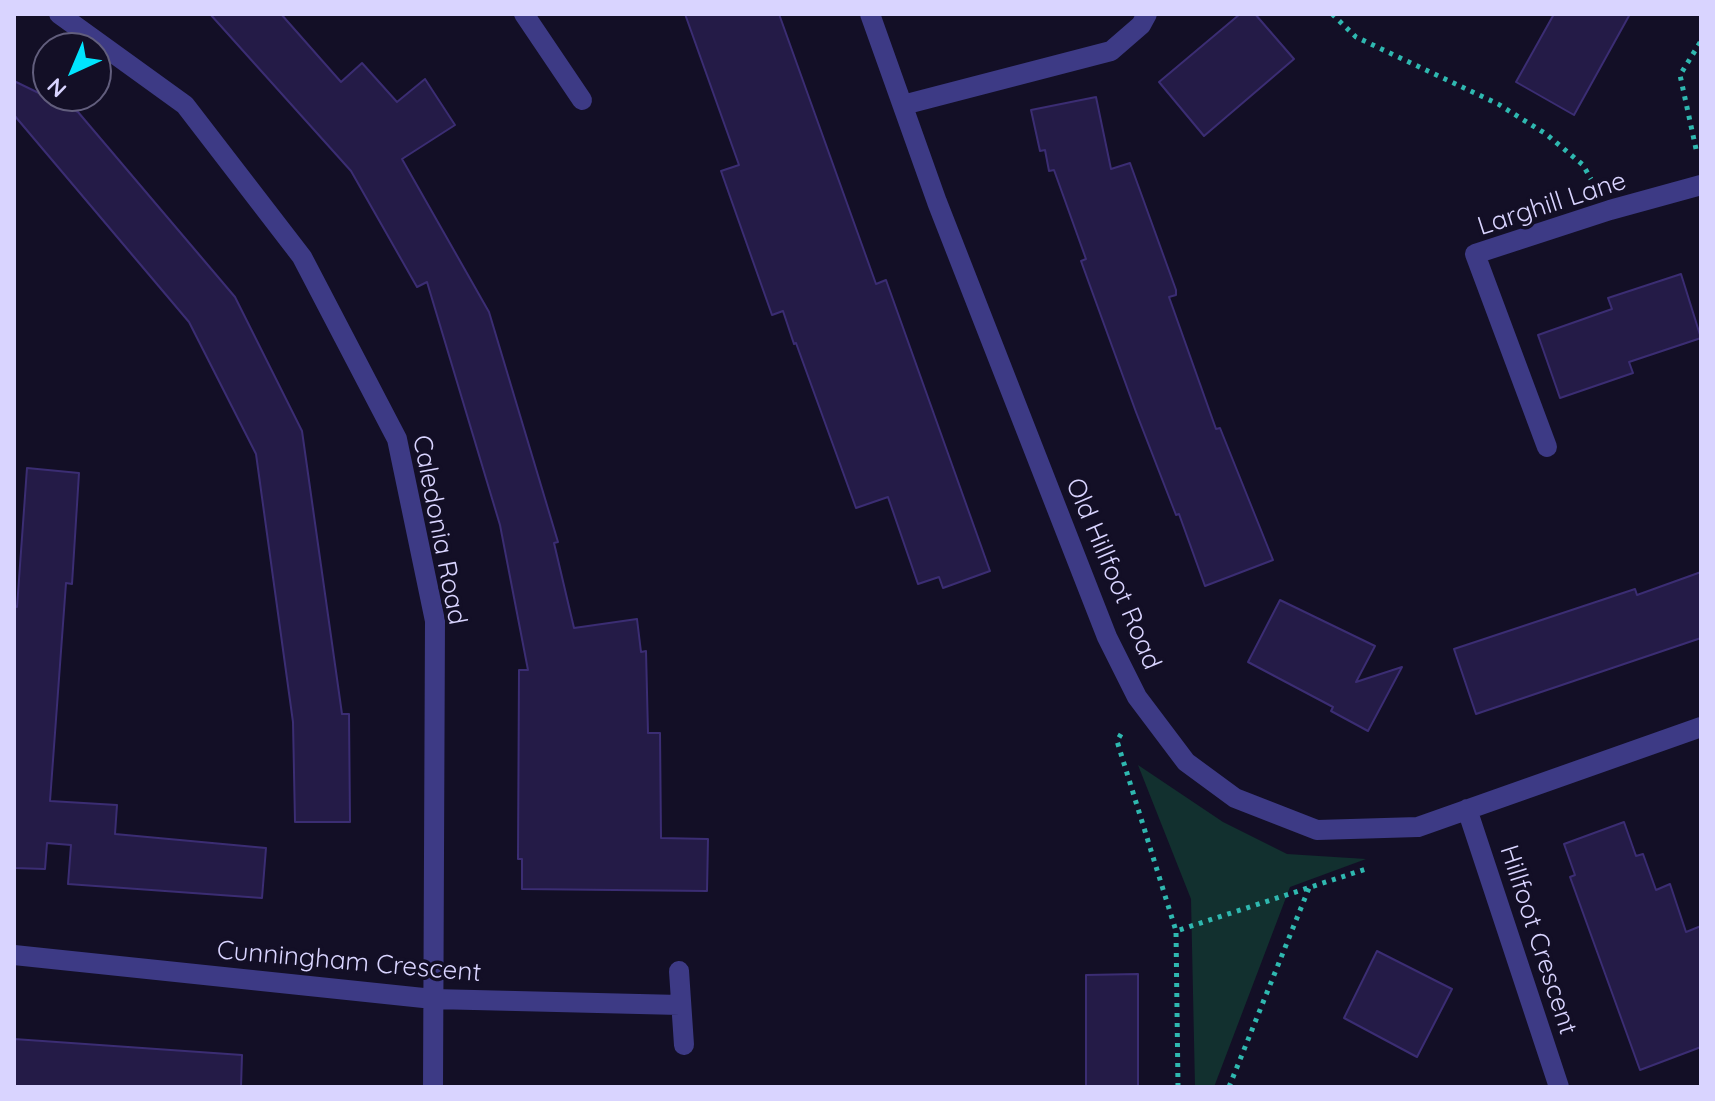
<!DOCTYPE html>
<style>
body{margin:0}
#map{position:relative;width:1715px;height:1101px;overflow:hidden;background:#130f26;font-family:Quicksand,sans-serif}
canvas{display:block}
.frame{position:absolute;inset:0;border:16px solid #d9d4ff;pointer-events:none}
.north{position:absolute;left:32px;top:32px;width:80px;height:80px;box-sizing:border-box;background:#130f26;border:2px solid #625e7d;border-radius:50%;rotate:224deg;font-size:22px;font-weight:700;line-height:32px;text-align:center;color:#d9d4ff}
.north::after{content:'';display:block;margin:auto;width:28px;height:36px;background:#00e5ff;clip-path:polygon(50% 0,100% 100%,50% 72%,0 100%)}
</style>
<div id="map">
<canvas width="1715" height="1101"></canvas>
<div class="frame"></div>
<div class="north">N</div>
</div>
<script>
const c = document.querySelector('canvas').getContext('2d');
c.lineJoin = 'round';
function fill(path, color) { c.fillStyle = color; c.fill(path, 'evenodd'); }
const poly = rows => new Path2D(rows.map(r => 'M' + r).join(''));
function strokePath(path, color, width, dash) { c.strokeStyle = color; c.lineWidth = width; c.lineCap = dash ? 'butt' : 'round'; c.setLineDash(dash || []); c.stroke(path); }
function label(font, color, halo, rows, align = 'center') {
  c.font = font + ' Quicksand,sans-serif'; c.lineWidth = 7; c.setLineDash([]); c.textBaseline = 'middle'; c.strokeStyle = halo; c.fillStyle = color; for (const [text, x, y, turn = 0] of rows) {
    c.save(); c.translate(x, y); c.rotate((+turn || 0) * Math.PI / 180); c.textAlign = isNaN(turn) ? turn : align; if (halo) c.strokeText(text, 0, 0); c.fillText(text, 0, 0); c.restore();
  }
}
fill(poly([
 [1138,765,1223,822,1287,854,1366,859,1290,887,1214,1087,1195,1087,1191,899]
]), '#12302f');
const building = poly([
 [210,14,281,14,341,82,362,63,397,102,425,79,455,125,402,159,489,312,558,542,554,543,574,628,637,619,641,652,646,651,648,733,660,733,661,838,708,839,707,891,522,889,522,859,518,859,519,670,528,670,500,525,427,282,417,287,351,171,210,14],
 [685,14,779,14,876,284,886,280,990,571,943,588,939,577,918,584,888,497,856,508,796,343,794,344,783,311,772,315,721,171,739,165,685,14],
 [1240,14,1255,14,1294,59,1204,136,1159,82,1240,14],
 [1554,14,1630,14,1574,115,1516,82,1554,14],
 [14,81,78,112,235,297,302,431,342,714,349,714,350,822,295,822,293,722,256,454,189,322,14,115,14,81],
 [1096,97,1111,169,1130,163,1176,290,1176,295,1169,297,1216,429,1220,428,1273,560,1205,586,1179,514,1176,515,1136,412,1081,261,1086,259,1054,170,1049,171,1045,150,1040,151,1031,110,1096,97],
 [1681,274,1701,338,1629,362,1633,373,1560,398,1538,335,1612,309,1608,298,1681,274],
 [27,468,79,473,72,584,66,583,50,801,117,805,115,834,266,848,262,898,68,884,71,845,47,843,45,869,14,868,14,606,17,607,27,468],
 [1701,572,1701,638,1476,714,1454,649,1635,589,1637,595,1701,572],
 [1280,600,1375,646,1356,682,1402,667,1368,731,1331,711,1333,707,1248,662,1280,600],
 [1624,822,1636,856,1643,854,1656,890,1670,884,1686,932,1701,926,1701,1047,1640,1070,1570,877,1575,875,1564,844,1624,822],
 [1377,951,1452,989,1417,1057,1344,1018,1377,951],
 [1138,974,1138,1087,1086,1087,1086,975,1138,974],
 [14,1039,242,1055,241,1087,14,1087,14,1039]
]);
fill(building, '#241b47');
strokePath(building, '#3b2d73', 2);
strokePath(poly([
 [1332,14,1356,37,1498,104,1546,134,1583,165,1591,179],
 [1696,149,1680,75,1701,41],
 [1121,734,1117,741,1176,931],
 [1178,1087,1176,931,1369,868],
 [1229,1087,1309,888]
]), '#2fb8b0', 5, [4, 6]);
strokePath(poly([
 [59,14,185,105,302,257,397,439,435,621,433,1087],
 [524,14,582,100],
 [870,14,937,202,1107,637,1137,697,1186,762,1235,798,1317,830,1418,827,1701,727],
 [903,105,1111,51,1141,25,1147,14],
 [1547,447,1475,254,1610,210,1701,185],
 [1467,809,1559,1087],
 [14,955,433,999,680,1005],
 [679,971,684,1045]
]), '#3d3a85', 20);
label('26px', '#d9d4ff', '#130f26', [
 ["Larghill Lane",1552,204,-18],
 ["Caledonia Road",439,530,79],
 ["Old Hillfoot Road",1113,574,67],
 ["Hillfoot Crescent",1538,940,72],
 ["Cunningham Crescent",349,962,5]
]);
</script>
